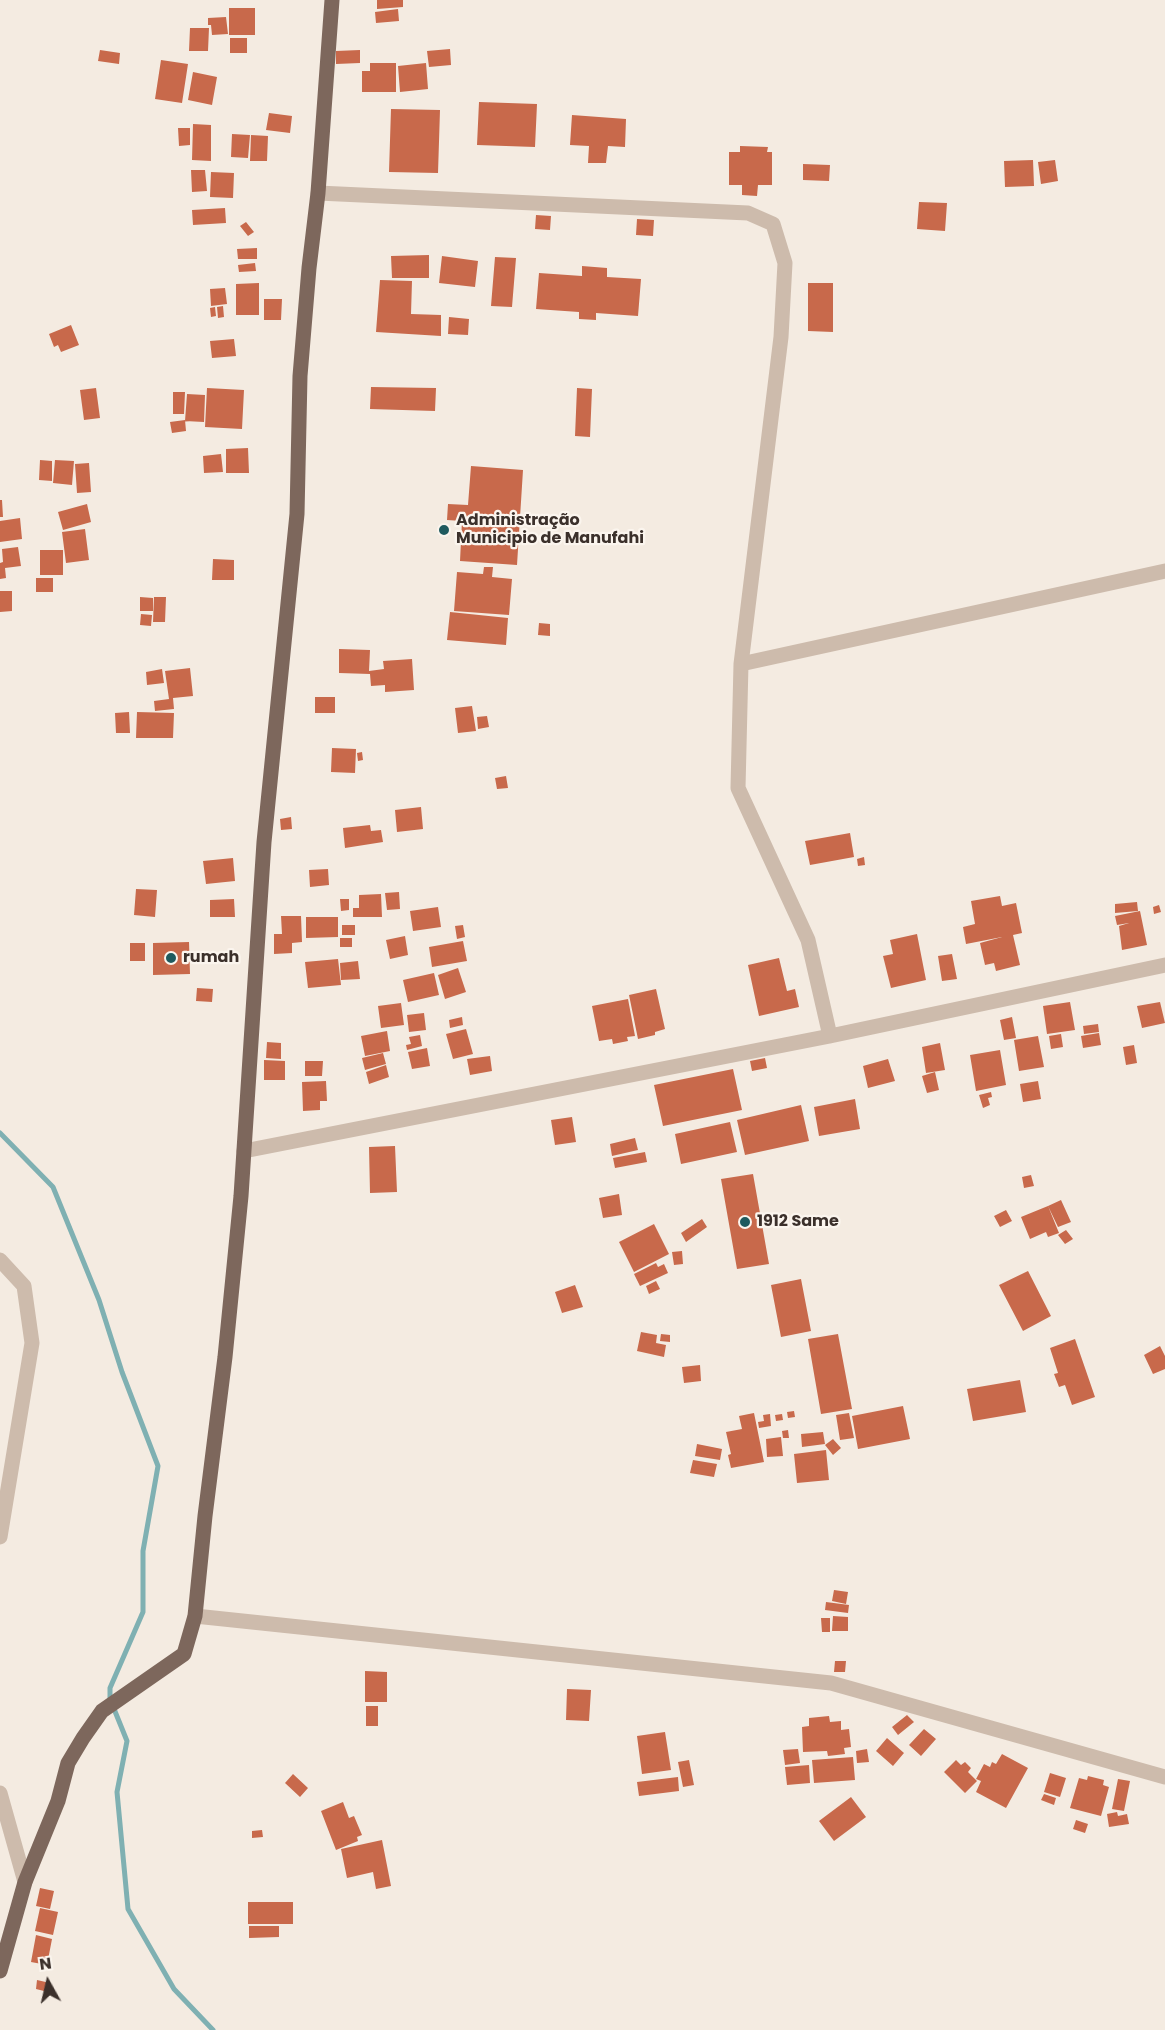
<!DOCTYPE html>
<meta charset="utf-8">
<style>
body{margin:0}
#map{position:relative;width:1165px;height:2030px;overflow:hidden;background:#f4ebe1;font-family:Poppins,sans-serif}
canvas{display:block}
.north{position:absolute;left:18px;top:1952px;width:60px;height:60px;-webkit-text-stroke:4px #fbf5ee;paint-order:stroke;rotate:352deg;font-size:16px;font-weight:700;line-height:24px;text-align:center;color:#3b302b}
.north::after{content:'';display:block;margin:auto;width:21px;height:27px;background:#3b302b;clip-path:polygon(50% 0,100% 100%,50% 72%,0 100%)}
</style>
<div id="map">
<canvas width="1165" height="2030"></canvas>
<div class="north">N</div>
</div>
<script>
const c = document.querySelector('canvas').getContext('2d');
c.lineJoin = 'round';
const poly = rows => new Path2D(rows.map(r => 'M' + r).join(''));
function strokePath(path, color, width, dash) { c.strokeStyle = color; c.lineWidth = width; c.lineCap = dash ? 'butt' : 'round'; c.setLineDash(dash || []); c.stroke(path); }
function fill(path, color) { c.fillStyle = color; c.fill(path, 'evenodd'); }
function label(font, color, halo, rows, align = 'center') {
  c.font = font + ' Poppins,sans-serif'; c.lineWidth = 4.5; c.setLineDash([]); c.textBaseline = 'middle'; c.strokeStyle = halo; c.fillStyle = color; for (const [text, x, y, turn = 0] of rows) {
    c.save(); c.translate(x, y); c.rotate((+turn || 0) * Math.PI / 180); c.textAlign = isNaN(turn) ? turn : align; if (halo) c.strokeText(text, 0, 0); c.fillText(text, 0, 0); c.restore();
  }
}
strokePath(poly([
 [0,1133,53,1187,99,1300,122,1372,158,1466,143,1551,143,1612,110,1688,110,1699,127,1741,117,1792,128,1909,174,1989,213,2030]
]), '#7fb0b2', 5);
fill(poly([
 [377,0,403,0,403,7,377,9],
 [229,8,255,8,255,35,229,35],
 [398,9,399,21,376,23,375,12],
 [226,17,228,34,212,35,211,25,208,25,208,18],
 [190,28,209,28,208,51,189,51],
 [230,38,247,38,247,53,230,53],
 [450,49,451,65,429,67,427,51],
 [100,50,120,53,119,64,98,61],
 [360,50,360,63,336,64,336,51],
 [161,60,188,64,182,103,155,99],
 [370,63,396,63,396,92,362,92,362,71,370,71],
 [426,63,428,89,400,92,398,66],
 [193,72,217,77,212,105,188,100],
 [479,102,537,104,535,147,477,145],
 [391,109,440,110,438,173,389,172],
 [269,113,292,116,290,133,266,130],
 [572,115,626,119,625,147,608,146,606,163,588,163,589,146,570,145],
 [193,124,211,125,211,161,192,160],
 [178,128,190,128,190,145,179,146],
 [232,134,250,135,248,158,231,157],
 [251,135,268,136,267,161,250,161],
 [740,146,768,147,767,152,772,152,772,185,758,185,757,196,742,195,742,185,729,185,729,152,740,152],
 [1033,160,1034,186,1005,187,1004,161],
 [1055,160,1058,181,1041,184,1038,162],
 [803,164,830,165,829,181,803,180],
 [191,170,205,170,207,191,192,192],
 [211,172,234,173,233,198,210,197],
 [919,202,947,203,945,231,917,229],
 [225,208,226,223,193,225,192,210],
 [536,215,551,216,550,230,535,229],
 [637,219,654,220,653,236,636,235],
 [246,222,254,232,248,236,240,226],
 [257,248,257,259,238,259,237,249],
 [429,255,429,278,392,278,391,256],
 [442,256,478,261,475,287,439,283],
 [495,257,516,258,512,307,491,306],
 [255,263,256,271,239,272,238,265],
 [582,266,607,268,607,277,641,279,638,316,596,313,596,320,579,319,579,312,536,309,539,273,582,276],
 [380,280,412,281,411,314,441,315,441,336,376,332],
 [259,283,259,315,236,315,236,284],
 [808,283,833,283,833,332,808,331],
 [225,288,227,304,211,306,210,289],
 [264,299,282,299,281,320,264,320],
 [223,306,224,317,218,318,217,307],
 [215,307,216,316,211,317,210,308],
 [449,317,469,319,468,335,448,334],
 [71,325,79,345,61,352,58,345,54,347,49,334],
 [234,339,236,356,212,358,210,341],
 [371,387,436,388,435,411,370,409],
 [96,388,100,418,84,420,80,390],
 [207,388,244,390,242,429,205,427],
 [577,388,592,389,590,437,575,436],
 [173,392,185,392,184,414,173,414],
 [187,394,205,395,204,422,185,421],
 [185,420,186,431,172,433,170,422],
 [248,448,249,473,226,473,226,449],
 [221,454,223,472,204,473,203,456],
 [40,460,52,461,52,481,39,480],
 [55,460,74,461,72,485,53,483],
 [89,463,91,492,77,493,75,464],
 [471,466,523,470,517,565,460,561,462,521,447,520,448,504,468,505],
 [0,500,2,500,3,517,0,517],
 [87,504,91,522,63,530,58,512],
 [20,518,22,539,0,542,0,521],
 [85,529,89,560,66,563,62,532],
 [18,547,21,566,5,568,6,578,0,579,0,563,3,562,2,549],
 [40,550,63,550,63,575,40,575],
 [213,559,234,560,234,580,212,580],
 [484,567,493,567,492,577,512,579,509,615,454,611,457,572,483,574],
 [36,578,53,578,53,592,36,592],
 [0,591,12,591,12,611,0,612],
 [140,597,153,598,153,611,140,611],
 [154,597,166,597,165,622,153,622],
 [450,612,508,618,506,645,447,640],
 [141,614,152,615,151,626,140,625],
 [539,623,550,624,550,636,538,635],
 [339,649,370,650,369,671,384,669,383,661,412,659,414,690,385,692,385,685,371,686,370,674,339,673],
 [190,668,193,696,173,698,174,709,155,711,154,701,169,699,165,671],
 [162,669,164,683,147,685,146,672],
 [315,697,335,697,335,713,315,713],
 [472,706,476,731,458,733,455,708],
 [129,712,130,733,116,733,115,713],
 [137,712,174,713,173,738,136,738],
 [487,716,489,727,478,729,477,717],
 [332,748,356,749,355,773,331,772],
 [362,752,363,760,358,761,357,753],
 [506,776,508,788,497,789,495,778],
 [421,807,423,829,397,832,395,810],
 [291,817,292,829,281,830,280,819],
 [370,825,371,831,381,830,383,842,345,848,343,828],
 [850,833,854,857,810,865,805,841],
 [864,857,865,865,858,866,857,859],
 [233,858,235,881,206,884,203,861],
 [328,869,329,885,310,887,309,870],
 [136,889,157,890,155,917,134,915],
 [399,892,400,909,387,910,385,893],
 [381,894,382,917,353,917,353,908,359,908,359,895],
 [1000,896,1002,906,1016,903,1022,933,1013,935,1020,965,996,971,994,963,985,965,980,943,1002,937,966,944,963,927,975,924,971,901],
 [234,899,235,917,210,917,210,900],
 [340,899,349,899,349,910,341,911],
 [1137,902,1138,911,1115,913,1115,904],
 [1159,905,1161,912,1154,914,1153,907],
 [438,907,441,927,413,931,410,911],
 [1140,911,1147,945,1122,950,1119,926,1129,923,1117,925,1115,916],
 [281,916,301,916,302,942,292,943,292,953,274,954,274,934,282,934],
 [306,917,338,917,338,937,306,938],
 [342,925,355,925,355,935,342,935],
 [463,925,465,937,457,939,455,926],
 [917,934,926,980,891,988,883,956,893,954,890,940],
 [405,936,408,955,390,959,386,940],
 [340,938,352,938,352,947,340,947],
 [463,941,467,961,432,967,429,947],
 [189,942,190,974,153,975,153,943],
 [130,943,145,943,145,961,130,961],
 [952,954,957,979,942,981,938,956],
 [779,958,787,991,795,989,799,1007,759,1016,748,965],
 [338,959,341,985,308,988,305,962],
 [358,961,360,979,341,980,340,963],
 [458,968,466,992,445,999,438,975],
 [434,973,439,995,408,1002,403,980],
 [197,988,213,989,212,1002,196,1001],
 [656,989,665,1029,655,1032,655,1035,638,1039,629,995],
 [628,999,635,1036,627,1037,628,1041,613,1044,612,1039,599,1041,592,1006],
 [1070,1002,1075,1030,1047,1034,1043,1006],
 [1160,1002,1165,1023,1142,1028,1137,1006],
 [401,1003,404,1025,381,1028,378,1006],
 [424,1013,426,1030,409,1032,407,1015],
 [462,1017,463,1025,450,1028,449,1020],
 [1012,1017,1016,1038,1004,1040,1000,1020],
 [1098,1024,1099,1032,1084,1034,1083,1026],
 [466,1029,473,1054,453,1059,446,1034],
 [387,1031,390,1051,365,1056,361,1036],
 [1099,1033,1101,1045,1083,1048,1081,1036],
 [1061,1034,1063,1047,1051,1049,1049,1036],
 [420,1035,422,1046,407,1050,406,1045,411,1044,409,1037],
 [1038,1036,1044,1067,1019,1071,1014,1040],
 [267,1042,281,1043,281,1059,266,1058],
 [940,1043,945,1070,926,1073,922,1047],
 [1134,1045,1137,1063,1126,1065,1123,1047],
 [427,1048,430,1066,412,1069,408,1052],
 [1000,1050,1006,1085,976,1091,970,1055],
 [383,1053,386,1064,365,1070,362,1058],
 [490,1056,492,1071,470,1075,467,1059],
 [765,1058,767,1068,752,1071,750,1061],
 [888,1059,895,1081,868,1088,863,1066],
 [264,1060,285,1061,285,1080,264,1080],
 [305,1061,323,1061,322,1076,305,1076],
 [386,1065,389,1077,369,1084,366,1072],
 [733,1069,742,1110,663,1126,654,1085],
 [935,1072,939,1090,927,1093,922,1076],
 [326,1081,327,1101,320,1101,320,1110,303,1111,302,1082],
 [1038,1081,1041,1099,1023,1102,1020,1084],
 [991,1092,992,1097,988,1098,990,1105,983,1108,979,1095],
 [855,1099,860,1129,819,1136,814,1107],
 [801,1105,809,1141,745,1155,737,1120],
 [572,1117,576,1142,555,1145,551,1120],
 [730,1122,737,1152,681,1164,675,1134],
 [635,1138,638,1150,612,1156,610,1144],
 [395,1146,397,1192,370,1193,369,1147],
 [645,1152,647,1162,615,1168,613,1158],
 [753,1174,769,1264,737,1269,721,1179],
 [1031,1175,1034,1186,1024,1188,1022,1177],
 [619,1194,622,1215,603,1218,599,1198],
 [1061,1200,1071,1222,1058,1227,1048,1206],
 [1048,1206,1059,1233,1048,1237,1046,1232,1030,1239,1021,1217],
 [1006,1210,1012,1221,1000,1227,994,1216],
 [702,1219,707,1227,686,1242,681,1233],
 [654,1224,669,1254,634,1272,619,1242],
 [1066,1230,1073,1239,1065,1244,1058,1235],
 [682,1251,683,1264,674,1265,672,1252],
 [656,1263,658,1267,664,1264,668,1273,640,1286,634,1274],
 [1028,1271,1051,1316,1023,1331,999,1285],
 [801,1279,811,1331,781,1337,771,1285],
 [656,1281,660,1289,649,1294,646,1286],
 [575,1285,583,1307,562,1313,555,1292],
 [641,1332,657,1335,656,1343,666,1345,664,1357,637,1351],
 [661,1334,670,1335,670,1342,660,1341],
 [838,1334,852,1409,821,1414,808,1339],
 [1075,1339,1095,1397,1072,1405,1065,1385,1059,1387,1054,1374,1058,1373,1050,1348],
 [1160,1346,1165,1356,1165,1369,1153,1374,1144,1355],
 [700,1365,701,1381,684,1383,682,1367],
 [1020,1380,1026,1412,973,1421,967,1389],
 [903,1406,910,1439,858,1449,852,1416],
 [794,1411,795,1417,788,1418,787,1412],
 [754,1413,764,1462,731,1468,728,1455,731,1454,726,1432,742,1429,739,1416],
 [849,1413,854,1438,840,1440,836,1415],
 [770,1414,771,1426,759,1428,758,1422,764,1421,763,1415],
 [782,1414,783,1420,776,1421,775,1415],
 [788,1430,789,1438,783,1438,782,1431],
 [823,1432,825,1444,802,1447,801,1434],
 [781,1437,783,1456,767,1457,766,1439],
 [833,1439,841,1448,833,1455,825,1445],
 [697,1444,722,1449,720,1460,695,1456],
 [826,1450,829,1480,797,1483,794,1454],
 [693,1460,717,1464,714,1477,690,1473],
 [834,1590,848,1592,846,1604,832,1601],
 [826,1602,849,1605,848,1613,825,1610],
 [833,1616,848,1617,848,1631,832,1631],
 [821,1618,830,1618,830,1632,822,1632],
 [835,1661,846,1661,845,1672,834,1672],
 [365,1671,387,1672,387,1702,365,1702],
 [567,1689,591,1690,589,1721,566,1720],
 [366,1706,378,1706,378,1726,366,1726],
 [907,1715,914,1722,898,1735,892,1727],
 [829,1716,830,1722,841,1721,841,1730,849,1729,851,1747,844,1748,845,1754,828,1756,827,1751,803,1752,802,1727,809,1726,809,1718],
 [924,1729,936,1739,921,1756,909,1745],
 [665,1732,671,1770,642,1774,637,1736],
 [887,1738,904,1753,893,1766,876,1751],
 [798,1749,800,1763,785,1765,783,1750],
 [867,1749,869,1762,857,1763,856,1751],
 [1002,1754,1028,1768,1006,1808,976,1792,981,1781,976,1779,984,1764,990,1767,992,1762,996,1764],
 [853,1757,855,1780,814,1783,812,1760],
 [689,1760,694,1785,683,1787,678,1762],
 [956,1760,961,1765,965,1762,971,1768,968,1772,977,1781,965,1793,944,1772],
 [809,1765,810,1783,787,1785,785,1767],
 [1050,1773,1066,1778,1060,1797,1044,1792],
 [293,1774,308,1788,300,1797,285,1783],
 [1088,1776,1104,1780,1103,1785,1109,1787,1101,1816,1070,1808,1079,1778,1087,1780],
 [678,1777,679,1791,639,1796,637,1782],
 [1118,1779,1130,1781,1124,1811,1112,1809],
 [1044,1794,1056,1798,1054,1805,1041,1800],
 [851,1797,866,1817,834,1841,819,1821],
 [343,1802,349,1818,354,1816,362,1835,357,1837,358,1841,336,1850,321,1811],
 [1117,1812,1118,1816,1127,1814,1129,1824,1109,1827,1107,1814],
 [1076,1820,1088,1824,1085,1833,1073,1829],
 [262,1830,263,1837,252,1838,252,1831],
 [382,1840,391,1886,376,1889,373,1872,347,1878,341,1849],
 [40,1888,54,1891,50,1909,36,1906],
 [248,1902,293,1902,293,1924,248,1924],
 [40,1908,58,1912,53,1935,35,1931],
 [249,1926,279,1926,279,1937,249,1938],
 [36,1935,52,1939,47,1965,31,1962],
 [37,1980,50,1983,48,1992,36,1989]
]), '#c8694b');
strokePath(poly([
 [318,193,748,213,773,224,785,263,781,337,741,664,738,788,808,940,830,1036],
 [741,664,1165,571],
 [244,1151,830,1036,1165,965],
 [0,1260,24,1286,32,1343,0,1537],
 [195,1616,831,1683,1165,1777],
 [0,1793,25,1882]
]), '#cdbbac', 15);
strokePath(poly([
 [0,1971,25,1882,58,1801,68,1763,83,1738,102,1711,184,1654,195,1616,205,1516,225,1357,241,1196,264,842,297,514,300,376,309,268,318,193,332,0]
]), '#7d675c', 15);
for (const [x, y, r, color] of [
 [444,530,6,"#1f5a5e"],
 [171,958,6,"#1f5a5e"],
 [745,1222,6,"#1f5a5e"]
]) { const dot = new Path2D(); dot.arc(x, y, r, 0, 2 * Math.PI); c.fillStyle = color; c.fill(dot); strokePath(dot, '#fbf5ee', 2); }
label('bold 16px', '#3b302b', '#fbf5ee', [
 ["Administração",456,521],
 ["Municipio de Manufahi",456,539],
 ["rumah",183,958],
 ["1912 Same",757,1222]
], 'left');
</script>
